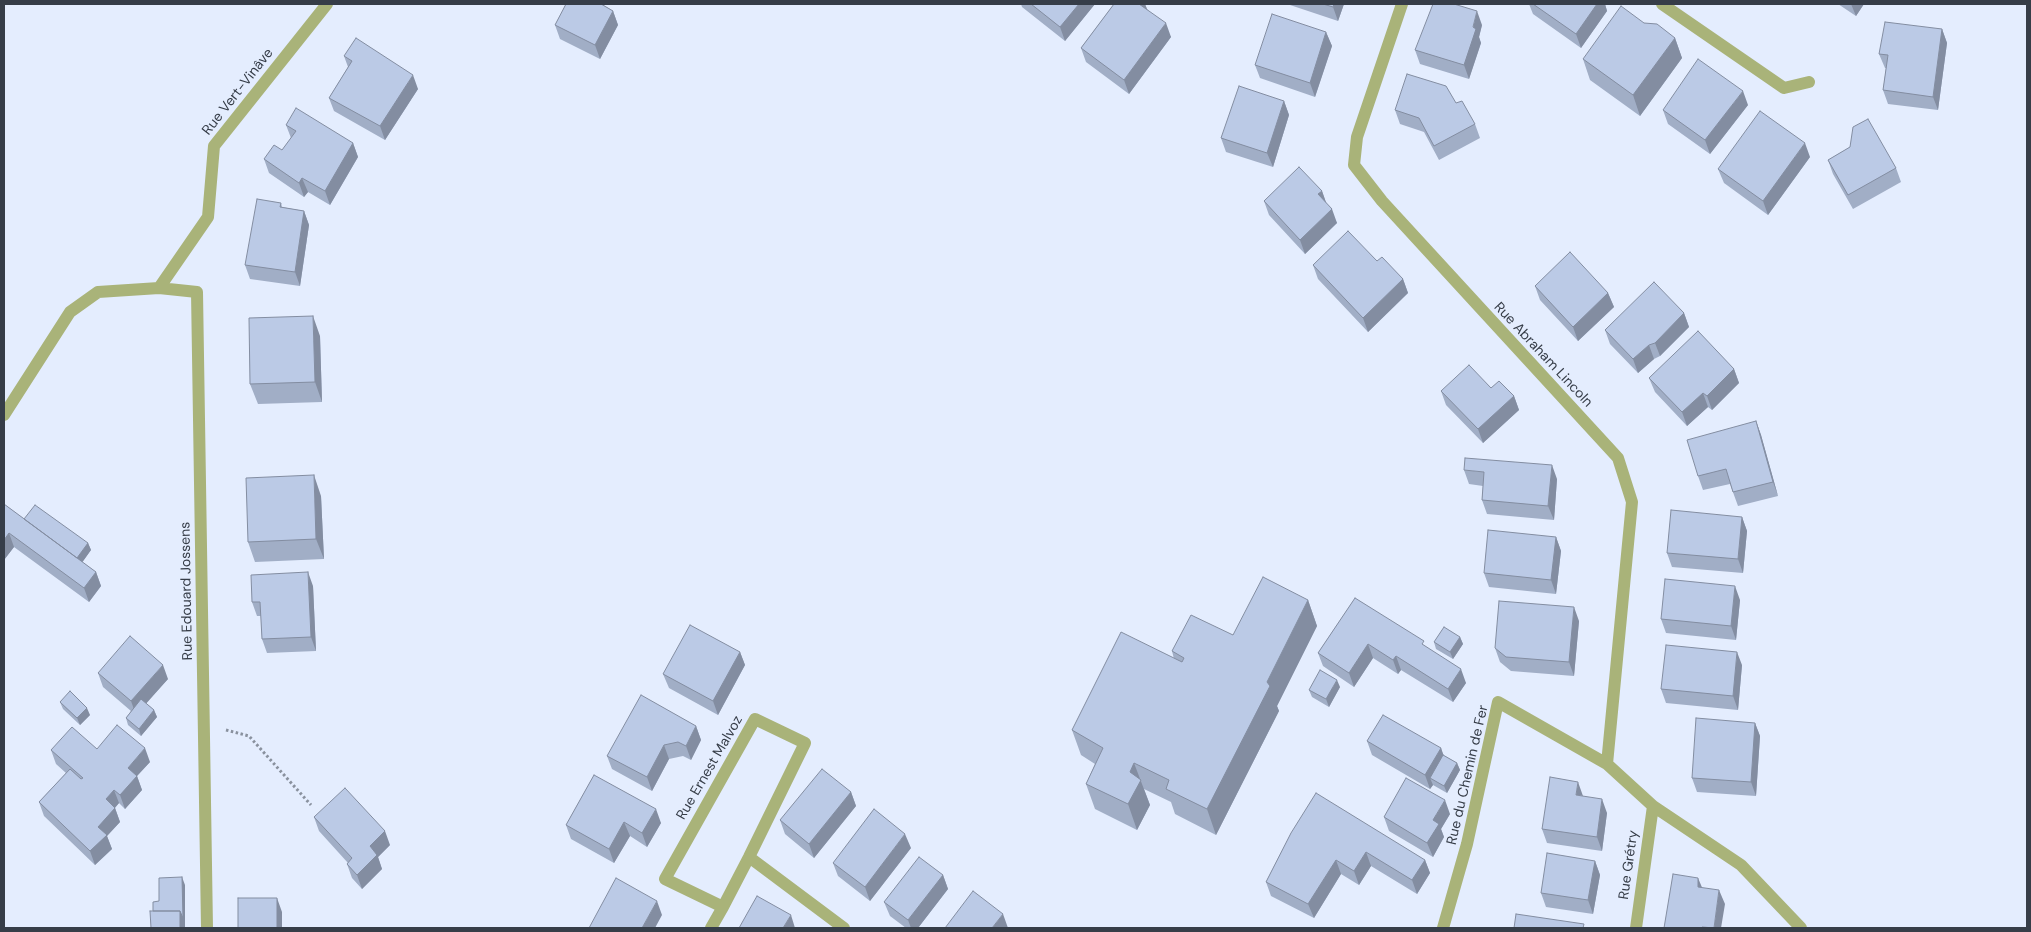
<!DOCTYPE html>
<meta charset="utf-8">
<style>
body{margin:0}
#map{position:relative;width:2031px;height:932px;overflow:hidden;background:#e4edfe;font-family:"DM Sans",sans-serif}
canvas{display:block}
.frame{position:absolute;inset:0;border:5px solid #363d48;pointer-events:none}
</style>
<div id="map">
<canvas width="2031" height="932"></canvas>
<div class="frame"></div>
</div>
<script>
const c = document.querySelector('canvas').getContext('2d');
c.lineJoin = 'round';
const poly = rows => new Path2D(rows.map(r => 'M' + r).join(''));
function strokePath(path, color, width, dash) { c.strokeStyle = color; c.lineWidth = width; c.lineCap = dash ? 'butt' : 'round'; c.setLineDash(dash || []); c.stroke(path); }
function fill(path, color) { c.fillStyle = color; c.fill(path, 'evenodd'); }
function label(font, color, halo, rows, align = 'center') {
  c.font = font + ' "DM Sans",sans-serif'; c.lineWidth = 4.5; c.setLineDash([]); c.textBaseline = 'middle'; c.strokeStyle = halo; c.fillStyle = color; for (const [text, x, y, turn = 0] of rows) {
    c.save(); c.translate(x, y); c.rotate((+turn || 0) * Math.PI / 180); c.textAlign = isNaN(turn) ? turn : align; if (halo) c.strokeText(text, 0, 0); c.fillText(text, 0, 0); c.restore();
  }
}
strokePath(poly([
 [226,730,249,736,311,805]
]), '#89919e', 3, [2.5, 2.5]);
strokePath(poly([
 [1402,4,1357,137,1354,165,1382,201,1618,458,1632,502,1607,764],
 [1662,4,1784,88,1809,82],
 [159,288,208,217,214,146,327,4],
 [4,415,70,312,98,292,159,288,197,292,207,928],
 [749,857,844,928],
 [711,928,723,907,749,857,805,743,755,719,665,879,723,907],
 [1443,928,1467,844,1498,702,1607,764,1653,806,1741,865,1801,928],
 [1636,928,1653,806]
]), '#a9b379', 12);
fill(poly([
 [566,4,602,4,613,11,618,25,600,59,560,39,555,25],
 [1021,4,1095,4,1065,41,1022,7],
 [1114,4,1145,4,1147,9,1171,37,1129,94,1086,62,1081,48],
 [1287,4,1344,4,1338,21],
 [1529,4,1605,4,1607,11,1581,48,1533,14],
 [1838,4,1864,4,1856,16],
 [1644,23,1675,38,1682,58,1640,116,1590,80,1583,59],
 [1482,25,1479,37,1481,43,1469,79,1420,64,1415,50],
 [1942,29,1947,43,1938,110,1888,104,1883,90,1886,68,1885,68,1879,54],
 [1326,32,1332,46,1315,97,1260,78,1255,65],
 [344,56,418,89,385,140,334,111,329,98,348,67],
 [1284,101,1289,115,1273,167,1226,152,1221,138],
 [1748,105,1710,154,1668,124,1663,110],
 [1395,110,1475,124,1480,138,1439,160,1424,132,1400,124],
 [286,125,353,143,358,157,330,205,308,192,304,197,269,173,264,159,282,150,291,138],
 [1850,147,1896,168,1901,182,1853,209,1833,174,1828,160],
 [1810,157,1768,215,1724,183,1718,169],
 [1322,191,1326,203,1337,223,1305,254,1269,215,1264,201],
 [281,203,282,207,304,211,309,225,300,286,250,279,245,265],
 [1377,261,1403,279,1408,293,1368,332,1318,279,1313,265],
 [1535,286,1608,293,1614,307,1578,341,1540,300],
 [1684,313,1689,327,1660,356,1654,359,1638,373,1610,344,1605,330],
 [320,336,322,402,258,404,250,384],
 [1734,369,1739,383,1712,410,1708,407,1687,426,1655,392,1649,378],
 [1441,391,1514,396,1519,410,1483,443,1446,405],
 [1756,421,1761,435,1778,496,1738,506,1730,484,1703,490,1698,476],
 [1464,470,1557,479,1554,520,1487,514,1482,500,1483,486,1469,484],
 [321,496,324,559,255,562,248,542],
 [4,504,24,519,88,543,91,550,82,562,96,572,101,586,89,602,14,547,4,560],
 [1742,517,1747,531,1743,573,1672,567,1667,553],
 [1556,537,1561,551,1556,594,1489,587,1484,573],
 [313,586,316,651,267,653,262,639,261,616,257,616,252,602],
 [1355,598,1425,646,1466,683,1453,702,1401,670,1398,674,1373,658,1354,687,1323,666,1318,653],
 [1308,600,1317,626,1277,706,1279,711,1216,835,1175,814,1171,802,1144,789,1150,805,1137,830,1095,809,1086,784,1095,764,1081,755,1072,730,1174,659,1172,651,1233,635],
 [1740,600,1736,640,1666,633,1661,619],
 [1579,621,1574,676,1511,671,1500,662,1495,648],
 [1460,637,1463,644,1453,659,1436,649,1434,642],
 [740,652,745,665,718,715,669,688,663,674],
 [1742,665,1738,710,1666,703,1661,689],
 [98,673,168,679,146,703,154,710,157,717,141,736,128,725,126,718,131,711,103,687],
 [1340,687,1329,707,1312,697,1309,690],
 [60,702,90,715,80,725,63,709],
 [1755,723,1760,736,1756,796,1697,792,1692,778],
 [696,726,701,740,691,760,683,756,669,759,652,791,612,769,607,756],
 [1367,741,1441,748,1443,755,1457,763,1460,770,1447,793,1433,785,1430,789,1372,755],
 [97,749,150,762,137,776,142,790,125,809,119,803,115,808,120,822,107,836,112,849,95,865,44,816,39,802,66,773,56,764,51,750],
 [594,775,661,823,647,847,630,836,614,863,571,839,566,825],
 [851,792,856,806,814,858,785,834,780,820],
 [1583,796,1607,813,1602,851,1547,843,1542,829],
 [1450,814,1441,829,1444,837,1433,857,1389,831,1384,817],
 [314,817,390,845,378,857,382,869,362,889,352,878,347,864,348,863,319,831],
 [1291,833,1425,860,1430,873,1417,894,1371,866,1359,885,1341,874,1314,918,1271,896,1266,882],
 [911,848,870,901,838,876,833,863],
 [1595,861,1600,875,1593,914,1546,907,1541,893],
 [943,875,948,889,918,928,906,928,890,916,884,902]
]), '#a1aec6');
fill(poly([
 [1079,4,1095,4,1065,41,1060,27],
 [1139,4,1145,4,1148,12],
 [1334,4,1344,4,1338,21,1333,7],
 [1597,4,1605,4,1607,11,1581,48,1576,34],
 [1851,4,1864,4,1856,16],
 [613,11,618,25,600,59,595,45],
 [1477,11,1482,25,1479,37,1481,43,1469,79,1464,65],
 [1166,23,1171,37,1129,94,1124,80],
 [1942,29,1947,43,1938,110,1933,97],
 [1326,32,1332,46,1315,97,1310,83],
 [1675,38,1682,58,1640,116,1633,95],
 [413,75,418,89,385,140,380,126],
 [1743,91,1748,105,1710,154,1705,140],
 [1284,101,1289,115,1273,167,1267,153],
 [353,143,358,157,330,205,325,191],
 [1805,143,1810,157,1768,215,1763,201],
 [302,178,308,192,304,197,299,183],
 [1322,191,1327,205,1318,194],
 [1332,209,1337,223,1305,254,1300,240],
 [304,211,309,225,300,286,295,272],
 [1403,279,1408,293,1368,332,1363,318],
 [1608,293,1614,307,1578,341,1573,327],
 [1684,313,1689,327,1660,356,1655,343],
 [313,316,320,336,322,402,315,382],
 [1649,345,1654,359,1638,373,1633,359],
 [1734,369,1739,383,1712,410,1707,396],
 [1703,393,1708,407,1687,426,1682,412],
 [1514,396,1519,410,1483,443,1478,429],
 [1756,421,1761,435,1778,496,1773,482],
 [1552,465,1557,479,1554,520,1548,506],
 [314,475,321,496,324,559,316,539],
 [1742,517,1747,531,1743,573,1738,559],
 [9,533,14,547,4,560,4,540],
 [1556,537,1561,551,1556,594,1551,580],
 [88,543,91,550,79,567,76,559],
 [96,572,101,586,89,602,84,588],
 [308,572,313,586,316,651,311,637],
 [1735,586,1740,600,1736,640,1731,626],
 [1308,600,1317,626,1277,706,1279,711,1216,835,1207,809,1267,682],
 [1574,607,1579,621,1574,676,1569,662],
 [1460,637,1463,644,1453,659,1450,652],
 [1368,644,1373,658,1354,687,1349,673],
 [740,652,745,665,718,715,713,701],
 [1737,652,1742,665,1738,710,1733,696],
 [1396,656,1401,670,1398,674,1393,660],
 [163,665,168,679,136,715,131,701],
 [1461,669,1466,683,1453,702,1448,689],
 [1337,680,1340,687,1329,707,1326,699],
 [87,708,90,715,80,725,77,718],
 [154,710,157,717,141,736,139,729],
 [1755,723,1760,736,1756,796,1751,782],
 [696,726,701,740,691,760,686,746],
 [664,745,669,759,652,791,647,777],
 [145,748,150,762,137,776,142,790,125,809,120,795,128,768],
 [1441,748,1446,762,1430,778,1433,785,1430,789,1425,775],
 [1134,763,1150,805,1137,830,1128,804,1130,772],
 [1457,763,1460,770,1447,793,1444,786],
 [1578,782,1583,796,1576,795],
 [114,790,119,803,112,811,115,808,120,822,107,836,112,849,95,865,90,851,106,799],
 [851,792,856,806,814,858,809,844],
 [1602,799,1607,813,1602,851,1597,837],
 [1445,800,1450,814,1441,829,1444,837,1433,857,1427,843,1433,820],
 [656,809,661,823,647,847,642,833],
 [624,822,630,836,614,863,609,849],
 [385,831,390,845,378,857,382,869,362,889,357,875,370,846],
 [905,834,911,848,870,901,865,887],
 [1366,852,1371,866,1359,885,1354,871],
 [1336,860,1341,874,1314,918,1308,904],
 [1425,860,1430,873,1417,894,1412,880],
 [1595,861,1600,875,1593,914,1588,900],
 [943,875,948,889,918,928,911,928,908,920],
 [182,877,185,885,185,928,180,928,180,911],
 [1698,878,1704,892,1698,887],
 [1719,890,1725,904,1721,928,1714,928],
 [277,898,282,912,282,928,277,928],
 [657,901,662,915,655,928,642,928],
 [1003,914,1008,928,992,928],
 [791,915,795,928,783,928]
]), '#838da1');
const building = poly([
 [566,4,601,4,613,11,595,45,555,25,566,4],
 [1031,4,1079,4,1060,27,1031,4],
 [1114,4,1139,4,1166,23,1124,80,1081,48,1114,4],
 [1323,4,1334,4,1333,7,1323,4],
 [1433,4,1454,4,1477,11,1473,27,1476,29,1464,65,1415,50,1433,4],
 [1533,4,1597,4,1576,34,1533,4],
 [1621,6,1644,23,1657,24,1675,38,1633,95,1583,59,1621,6],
 [1272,14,1326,32,1310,83,1255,65,1272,14],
 [1885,22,1942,29,1933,97,1883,90,1888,55,1879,54,1885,22],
 [356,38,413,75,380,126,329,98,352,61,344,56,356,38],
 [1698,59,1743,91,1705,140,1663,110,1698,59],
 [1407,74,1446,86,1456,103,1462,101,1475,124,1434,146,1419,118,1395,110,1407,74],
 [1239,86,1284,101,1267,153,1221,138,1239,86],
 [296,108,353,143,325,191,302,178,299,183,264,159,274,145,282,150,296,131,286,125,296,108],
 [1760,111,1805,143,1763,201,1718,169,1760,111],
 [1868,119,1896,168,1848,195,1828,160,1850,147,1853,127,1868,119],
 [1299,167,1322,191,1318,194,1332,209,1300,240,1264,201,1299,167],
 [257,199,281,203,280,207,304,211,295,272,245,265,257,199],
 [1348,231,1377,261,1382,257,1403,279,1363,318,1313,265,1348,231],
 [1570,252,1608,293,1573,327,1535,286,1570,252],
 [1654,282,1684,313,1655,343,1649,345,1633,359,1605,330,1654,282],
 [313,316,315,382,250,384,249,318,313,316],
 [1698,331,1734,369,1707,396,1703,393,1682,412,1649,378,1698,331],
 [1469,365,1491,388,1499,381,1514,396,1478,429,1441,391,1469,365],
 [1756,421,1773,482,1733,492,1726,469,1698,476,1687,440,1756,421],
 [1465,458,1552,465,1548,506,1482,500,1484,472,1464,470,1465,458],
 [314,475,316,539,248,542,246,478,314,475],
 [4,504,96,572,84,588,9,533,4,540,4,504],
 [35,505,88,543,77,558,24,519,35,505],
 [1671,510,1742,517,1738,559,1667,553,1671,510],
 [1488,530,1556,537,1551,580,1484,573,1488,530],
 [308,572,311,637,262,639,260,602,252,602,251,575,308,572],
 [1263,577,1308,600,1267,682,1270,686,1207,809,1166,789,1169,780,1134,763,1130,772,1141,780,1128,804,1086,784,1103,748,1072,730,1121,632,1182,662,1184,658,1172,651,1191,615,1233,635,1263,577],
 [1665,579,1735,586,1731,626,1661,619,1665,579],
 [1355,598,1424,641,1422,644,1461,669,1448,689,1396,656,1393,660,1368,644,1349,673,1318,653,1355,598],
 [1499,601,1574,607,1569,662,1506,657,1495,648,1499,601],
 [690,625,740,652,713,701,663,674,690,625],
 [1444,627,1460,637,1450,652,1434,642,1444,627],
 [130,636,163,665,131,701,98,673,130,636],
 [1666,645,1737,652,1733,696,1661,689,1666,645],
 [1320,670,1337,680,1326,699,1309,690,1320,670],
 [70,691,87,708,77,718,60,702,70,691],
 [641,695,696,726,686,746,678,742,664,745,647,777,607,756,641,695],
 [141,699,154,710,139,729,126,718,141,699],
 [1383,715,1441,748,1425,775,1367,741,1383,715],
 [1696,718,1755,723,1751,782,1692,778,1696,718],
 [117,725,145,748,128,768,137,776,120,795,114,790,106,799,115,808,98,827,107,835,90,851,39,802,70,769,81,779,83,778,51,750,72,727,97,749,117,725],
 [1443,755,1457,763,1444,786,1430,778,1443,755],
 [822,769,851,792,809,844,780,820,822,769],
 [594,775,656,809,642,833,624,822,609,849,566,825,594,775],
 [1550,777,1578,782,1576,795,1602,799,1597,837,1542,829,1550,777],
 [1406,778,1445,800,1433,820,1439,824,1427,843,1384,817,1406,778],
 [345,788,385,831,370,846,377,855,357,875,347,864,352,858,314,817,345,788],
 [1316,793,1425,860,1412,880,1366,852,1354,871,1336,860,1308,904,1266,882,1291,833,1316,793],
 [874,809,905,834,865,887,833,863,874,809],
 [1547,853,1595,861,1588,900,1541,893,1547,853],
 [919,857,943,875,908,920,884,902,919,857],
 [1673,874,1698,878,1698,887,1719,890,1714,928,1702,927,1702,928,1664,928,1673,874],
 [182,877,183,918,180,911,153,911,153,902,159,901,159,878,182,877],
 [616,878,657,901,642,928,589,928,616,878],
 [973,891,1003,914,992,928,945,928,973,891],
 [757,896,791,915,783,928,739,928,757,896],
 [238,898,277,898,277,928,238,928,238,898],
 [150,911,180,911,180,928,151,928,150,911],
 [1516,914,1584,924,1583,928,1514,928,1516,914]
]);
fill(building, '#bbcae6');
strokePath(building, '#838da1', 1);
label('14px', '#363d48', '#e4edfe', [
 ["Rue Vert-Vinâve",238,92,-52],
 ["Rue Abraham Lincoln",1543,355,47],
 ["Rue Edouard Jossens",187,591,-91],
 ["Rue Ernest Malvoz",710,768,-60],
 ["Rue du Chemin de Fer",1468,775,-77],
 ["Rue Grétry",1629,865,-82]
]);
</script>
